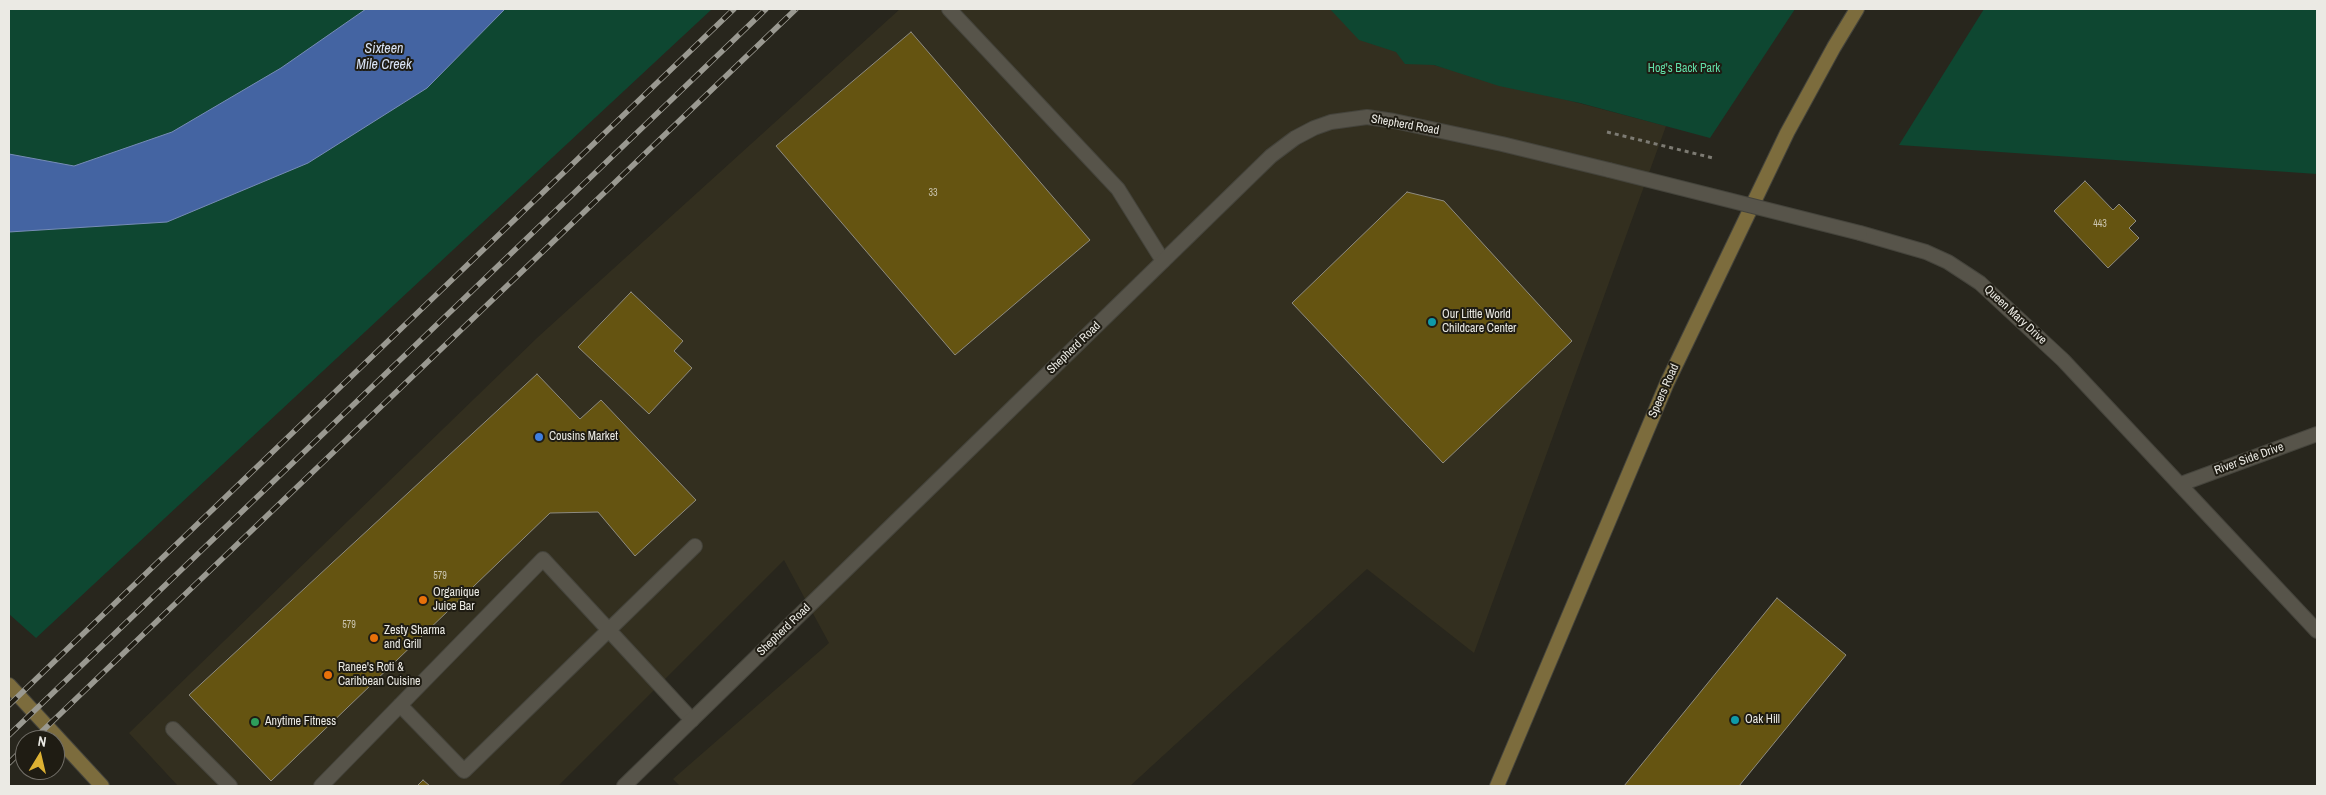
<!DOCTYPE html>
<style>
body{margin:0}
#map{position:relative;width:2326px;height:795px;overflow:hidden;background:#28261d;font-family:"Archivo Narrow",sans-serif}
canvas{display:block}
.frame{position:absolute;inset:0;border:10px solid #ebeae4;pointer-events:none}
.north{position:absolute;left:15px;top:730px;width:50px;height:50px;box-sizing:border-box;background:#1f1c13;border:1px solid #716e67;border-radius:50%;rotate:9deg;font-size:14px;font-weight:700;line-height:20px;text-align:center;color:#ebeae4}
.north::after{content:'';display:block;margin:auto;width:18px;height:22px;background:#ddb133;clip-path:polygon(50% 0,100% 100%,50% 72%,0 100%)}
</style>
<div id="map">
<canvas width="2326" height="795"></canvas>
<div class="frame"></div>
<div class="north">N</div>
</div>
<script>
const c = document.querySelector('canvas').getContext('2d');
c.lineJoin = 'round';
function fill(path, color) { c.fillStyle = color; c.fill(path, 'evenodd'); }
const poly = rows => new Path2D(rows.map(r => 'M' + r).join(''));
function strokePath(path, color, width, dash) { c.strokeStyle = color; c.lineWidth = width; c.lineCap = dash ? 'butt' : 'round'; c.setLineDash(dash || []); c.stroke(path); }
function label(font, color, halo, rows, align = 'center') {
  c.font = font + ' "Archivo Narrow",sans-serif'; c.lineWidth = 4; c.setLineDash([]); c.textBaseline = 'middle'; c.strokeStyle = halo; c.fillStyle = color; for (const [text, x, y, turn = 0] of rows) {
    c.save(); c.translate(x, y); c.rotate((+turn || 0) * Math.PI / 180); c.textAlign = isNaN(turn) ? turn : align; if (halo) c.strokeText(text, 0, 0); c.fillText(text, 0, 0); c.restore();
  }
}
fill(poly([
 [900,9,1366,9,1434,65,1666,126,1474,653,1367,569,1130,786,680,786,673,779,829,643,784,560,558,786,178,786,129,733,538,337]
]), '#332f1f');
fill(poly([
 [9,9,712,9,36,638,9,614],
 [1330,9,1795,9,1710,138,1580,103,1499,86,1434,65,1405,64,1396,52,1359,40],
 [1984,9,2317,9,2317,174,1899,145]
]), '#0e4731');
const water = poly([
 [366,9,505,9,427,88,308,163,167,222,9,232,9,154,74,166,172,132,281,68,366,9]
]);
fill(water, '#4464a2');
strokePath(water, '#768cb6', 1);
const building = poly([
 [911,32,1090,240,955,355,776,146,911,32],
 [2085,181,2113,210,2119,204,2136,221,2129,228,2139,238,2108,268,2054,211,2085,181],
 [1407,192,1444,201,1572,341,1443,463,1292,303,1407,192],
 [631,292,683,341,674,351,692,368,649,414,578,347,631,292],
 [537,374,580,419,601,400,696,500,635,556,598,512,550,513,271,781,189,695,537,374],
 [1777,598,1846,655,1739,786,1624,786,1777,598],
 [423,780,430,786,417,786,423,780]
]);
fill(building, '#655411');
strokePath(building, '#8e8b80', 1);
const service = poly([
 [949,9,1118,189,1163,261],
 [400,705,464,771,695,546],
 [173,729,230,786],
 [321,786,543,559,692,720]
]);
const minor = poly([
 [1860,233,1926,252,1948,262,1980,283,2063,360,2317,631],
 [2181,484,2317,434],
 [624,786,1271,156,1295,138,1314,128,1331,122,1367,117,1394,121,1502,144,1609,170]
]);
const secondary = poly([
 [9,685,102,786],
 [1497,786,1667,383,1787,133,1834,47,1857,9]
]);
strokePath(service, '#45443c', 16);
strokePath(minor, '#45443c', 16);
strokePath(secondary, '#45443c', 16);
strokePath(poly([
 [1607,132,1713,158]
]), '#7d7b73', 3, [4, 4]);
strokePath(service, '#57544a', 14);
strokePath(minor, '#57544a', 14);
strokePath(secondary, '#7c6c3d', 14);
const rail = poly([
 [9,705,734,9],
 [9,735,766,9],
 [33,740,796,9],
 [9,763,25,747]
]);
strokePath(rail, '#9a9991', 5.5);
strokePath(rail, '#1f1c13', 4, [11]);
const minorBridge = poly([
 [1609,170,1860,233]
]);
strokePath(minorBridge, '#45443c', 16, []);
strokePath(minorBridge, '#57544a', 14);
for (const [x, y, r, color] of [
 [1432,322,5,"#0f9aa8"],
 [539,437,5,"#3f7fe0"],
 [423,600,5,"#e8710a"],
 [374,638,5,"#e8710a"],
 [328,675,5,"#e8710a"],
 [1735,720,5,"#0f9aa8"],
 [255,722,5,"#2e9e5b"]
]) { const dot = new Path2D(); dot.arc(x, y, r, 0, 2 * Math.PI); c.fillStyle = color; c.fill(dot); strokePath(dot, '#1f1c13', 2); }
label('10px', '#cac4af', null, [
 ["33",933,193],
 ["443",2100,224],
 ["579",440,576],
 ["579",349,625]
]);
label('12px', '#61dda7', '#1f1c13', [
 ["Hog's Back Park",1684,69]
]);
label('12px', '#ebeae4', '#1f1c13', [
 ["Shepherd Road",1405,125,10],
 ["Queen Mary Drive",2015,315,43],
 ["Shepherd Road",1074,348,-44],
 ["Speers Road",1664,391,-66],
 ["River Side Drive",2249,459,-20],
 ["Shepherd Road",784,630,-44]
]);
label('12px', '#ebeae4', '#1f1c13', [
 ["Our Little World",1442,315],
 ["Childcare Center",1442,329],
 ["Cousins Market",549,437],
 ["Organique",433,593],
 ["Juice Bar",433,607],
 ["Zesty Sharma",384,631],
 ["and Grill",384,645],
 ["Ranee's Roti &",338,668],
 ["Caribbean Cuisine",338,682],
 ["Oak Hill",1745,720],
 ["Anytime Fitness",265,722]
], 'left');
label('italic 14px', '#d9e3f5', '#1f1c13', [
 ["Sixteen",384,49],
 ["Mile Creek",384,65]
]);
</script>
